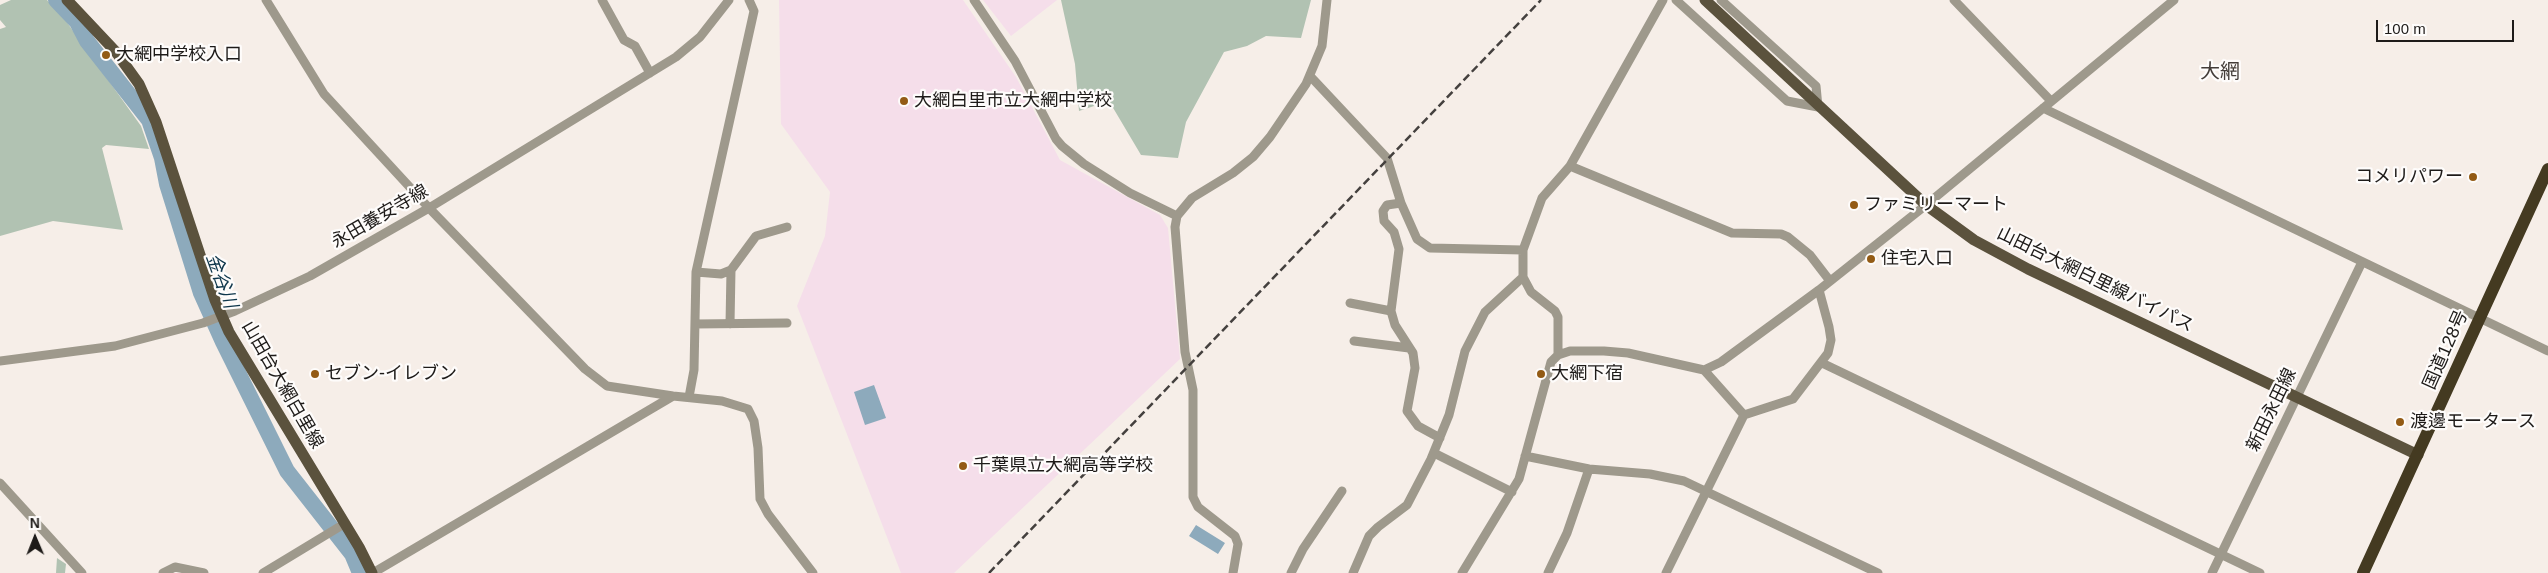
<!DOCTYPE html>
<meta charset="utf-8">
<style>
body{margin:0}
#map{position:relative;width:2548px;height:573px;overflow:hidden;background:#f6eee8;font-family:Helvetica,sans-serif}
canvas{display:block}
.north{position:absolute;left:10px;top:513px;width:50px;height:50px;-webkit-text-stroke:4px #fefcfb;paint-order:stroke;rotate:359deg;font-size:14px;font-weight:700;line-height:20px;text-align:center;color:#1e1b19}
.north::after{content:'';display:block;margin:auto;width:18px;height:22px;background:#1e1b19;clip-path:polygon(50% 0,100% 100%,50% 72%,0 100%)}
.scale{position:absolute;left:2376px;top:20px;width:138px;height:22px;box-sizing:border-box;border:2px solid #1e1b19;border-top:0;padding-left:6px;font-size:15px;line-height:18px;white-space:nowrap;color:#1e1b19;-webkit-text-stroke:4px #fefcfb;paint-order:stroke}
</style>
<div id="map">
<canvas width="2548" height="573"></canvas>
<div class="north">N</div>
<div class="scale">100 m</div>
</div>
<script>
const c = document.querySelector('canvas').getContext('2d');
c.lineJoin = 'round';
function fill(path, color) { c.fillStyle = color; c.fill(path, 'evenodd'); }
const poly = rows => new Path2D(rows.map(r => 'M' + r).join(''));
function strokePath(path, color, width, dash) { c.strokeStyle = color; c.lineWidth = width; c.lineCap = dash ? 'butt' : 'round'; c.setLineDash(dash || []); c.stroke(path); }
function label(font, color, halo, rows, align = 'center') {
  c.font = font + ' Helvetica,"Noto Sans JP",sans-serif'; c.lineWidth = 4.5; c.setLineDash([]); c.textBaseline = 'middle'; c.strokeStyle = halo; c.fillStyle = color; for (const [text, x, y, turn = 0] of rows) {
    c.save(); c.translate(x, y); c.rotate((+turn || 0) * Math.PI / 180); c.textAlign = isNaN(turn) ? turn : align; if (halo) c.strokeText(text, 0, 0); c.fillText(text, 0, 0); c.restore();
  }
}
fill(poly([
 [779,0,963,0,1016,77,1060,160,1160,215,1168,228,1180,359,954,573,901,573,797,306,825,236,830,192,781,124],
 [983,0,1057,0,1011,36]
]), '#f5deea');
fill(poly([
 [11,0,47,0,66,21,141,126,149,149,106,145,102,148,123,230,53,221,0,236,0,29,6,27,0,20,0,5],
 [1061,0,1311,0,1301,38,1266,36,1247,46,1224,52,1186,122,1178,158,1141,155,1109,101,1079,111,1075,64],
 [57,558,66,564,65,573,56,573]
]), '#b1c2b2');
fill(poly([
 [874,385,886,418,865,425,854,392],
 [1196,525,1225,543,1218,554,1189,536]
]), '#8daabc');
strokePath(poly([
 [56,0,77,22,87,41,149,120,162,158,167,184,201,293,223,342,287,471,352,554,360,573]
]), '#8daabc', 16);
strokePath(poly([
 [266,0,324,94,429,208,585,369,607,386,673,396,722,401,748,409,754,421,758,448,760,499,768,514,813,573],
 [602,0,624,40,635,46,650,73],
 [974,0,1015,61,1056,139,1062,146,1084,164,1130,193,1177,216],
 [1676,0,1787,101,1818,107,1816,86,1721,0],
 [1954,0,2051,101],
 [1311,77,1387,158,1401,203,1417,239,1430,248,1523,250],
 [2043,108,2548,351],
 [1570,166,1732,233,1781,234,1788,237,1810,255,1830,281],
 [1401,203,1387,205,1383,211,1384,221,1394,232,1399,249,1391,311,1395,325,1413,353,1415,368,1407,411,1418,426,1440,438],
 [696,272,721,274,731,270,756,236,787,227],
 [1350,303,1391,311],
 [695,324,787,323],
 [730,324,731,270],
 [1354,341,1409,348],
 [1558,355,1558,317,1555,311,1531,292,1523,277,1523,250,1542,198,1570,166,1663,0],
 [0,361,115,346,203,323,235,311,310,276,429,208,676,57,700,37,729,0],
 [1822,363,2260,573],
 [1704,370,1744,415],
 [689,397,694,370,696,272,754,11,749,0],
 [1434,453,1512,492],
 [1525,456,1589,469,1650,474,1684,481,1878,573],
 [0,483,82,573],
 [163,573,175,567,204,573],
 [263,573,344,524],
 [373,573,673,396],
 [1233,573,1238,544,1235,536,1198,507,1193,497,1193,390,1185,352,1175,227,1177,216,1192,198,1233,173,1253,157,1270,137,1306,84,1322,46,1327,0],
 [1291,573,1303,549,1342,491],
 [1353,573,1369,536,1378,527,1407,505,1431,459,1449,415,1465,351,1485,312,1523,277],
 [1462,573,1519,479,1551,362,1558,355,1570,351,1604,351,1628,353,1704,370,1721,362,1819,290,1926,205,2174,0],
 [1548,573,1567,533,1589,469],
 [1666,573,1744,415,1793,399,1828,353,1831,340,1829,327,1819,290],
 [2212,573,2362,262]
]), '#9e998c', 9);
strokePath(poly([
 [67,0,116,52,139,84,156,122,215,300,229,332,359,547,372,573],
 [1705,0,1926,205,1974,240,2028,269,2418,455]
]), '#5b523d', 11);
strokePath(poly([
 [2363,573,2548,169]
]), '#443a21', 12);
strokePath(poly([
 [989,573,1541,0]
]), '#44403e', 2.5, [8, 4]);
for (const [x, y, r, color] of [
 [106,55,5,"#935b15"],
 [904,101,5,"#935b15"],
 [2473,177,5,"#935b15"],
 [1854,205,5,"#935b15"],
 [1871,259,5,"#935b15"],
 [315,374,5,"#935b15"],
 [1541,374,5,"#935b15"],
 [2400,422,5,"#935b15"],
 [963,466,5,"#935b15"]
]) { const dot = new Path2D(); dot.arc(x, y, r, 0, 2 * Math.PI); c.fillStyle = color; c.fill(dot); strokePath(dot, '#fefcfb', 2); }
label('18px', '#1e1b19', '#fefcfb', [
 ["大網中学校入口",116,55],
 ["大網白里市立大網中学校",914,101],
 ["コメリパワー",2463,177,"right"],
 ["ファミリーマート",1864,205],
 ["住宅入口",1881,259],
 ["セブン-イレブン",325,374],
 ["大網下宿",1551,374],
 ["渡邊モータース",2410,422],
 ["千葉県立大網高等学校",973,466]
], 'left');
label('18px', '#1e1b19', '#fefcfb', [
 ["永田養安寺線",380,217,-30],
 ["山田台大網白里線バイパス",2095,280,26],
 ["国道128号",2446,350,-66],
 ["山田台大網白里線",282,385,60],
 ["新田永田線",2272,410,-64]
]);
label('italic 19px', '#0e364b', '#fefcfb', [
 ["金谷川",221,281,70]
]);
label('20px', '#443d39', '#fefcfb', [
 ["大網",2220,72]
]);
</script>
